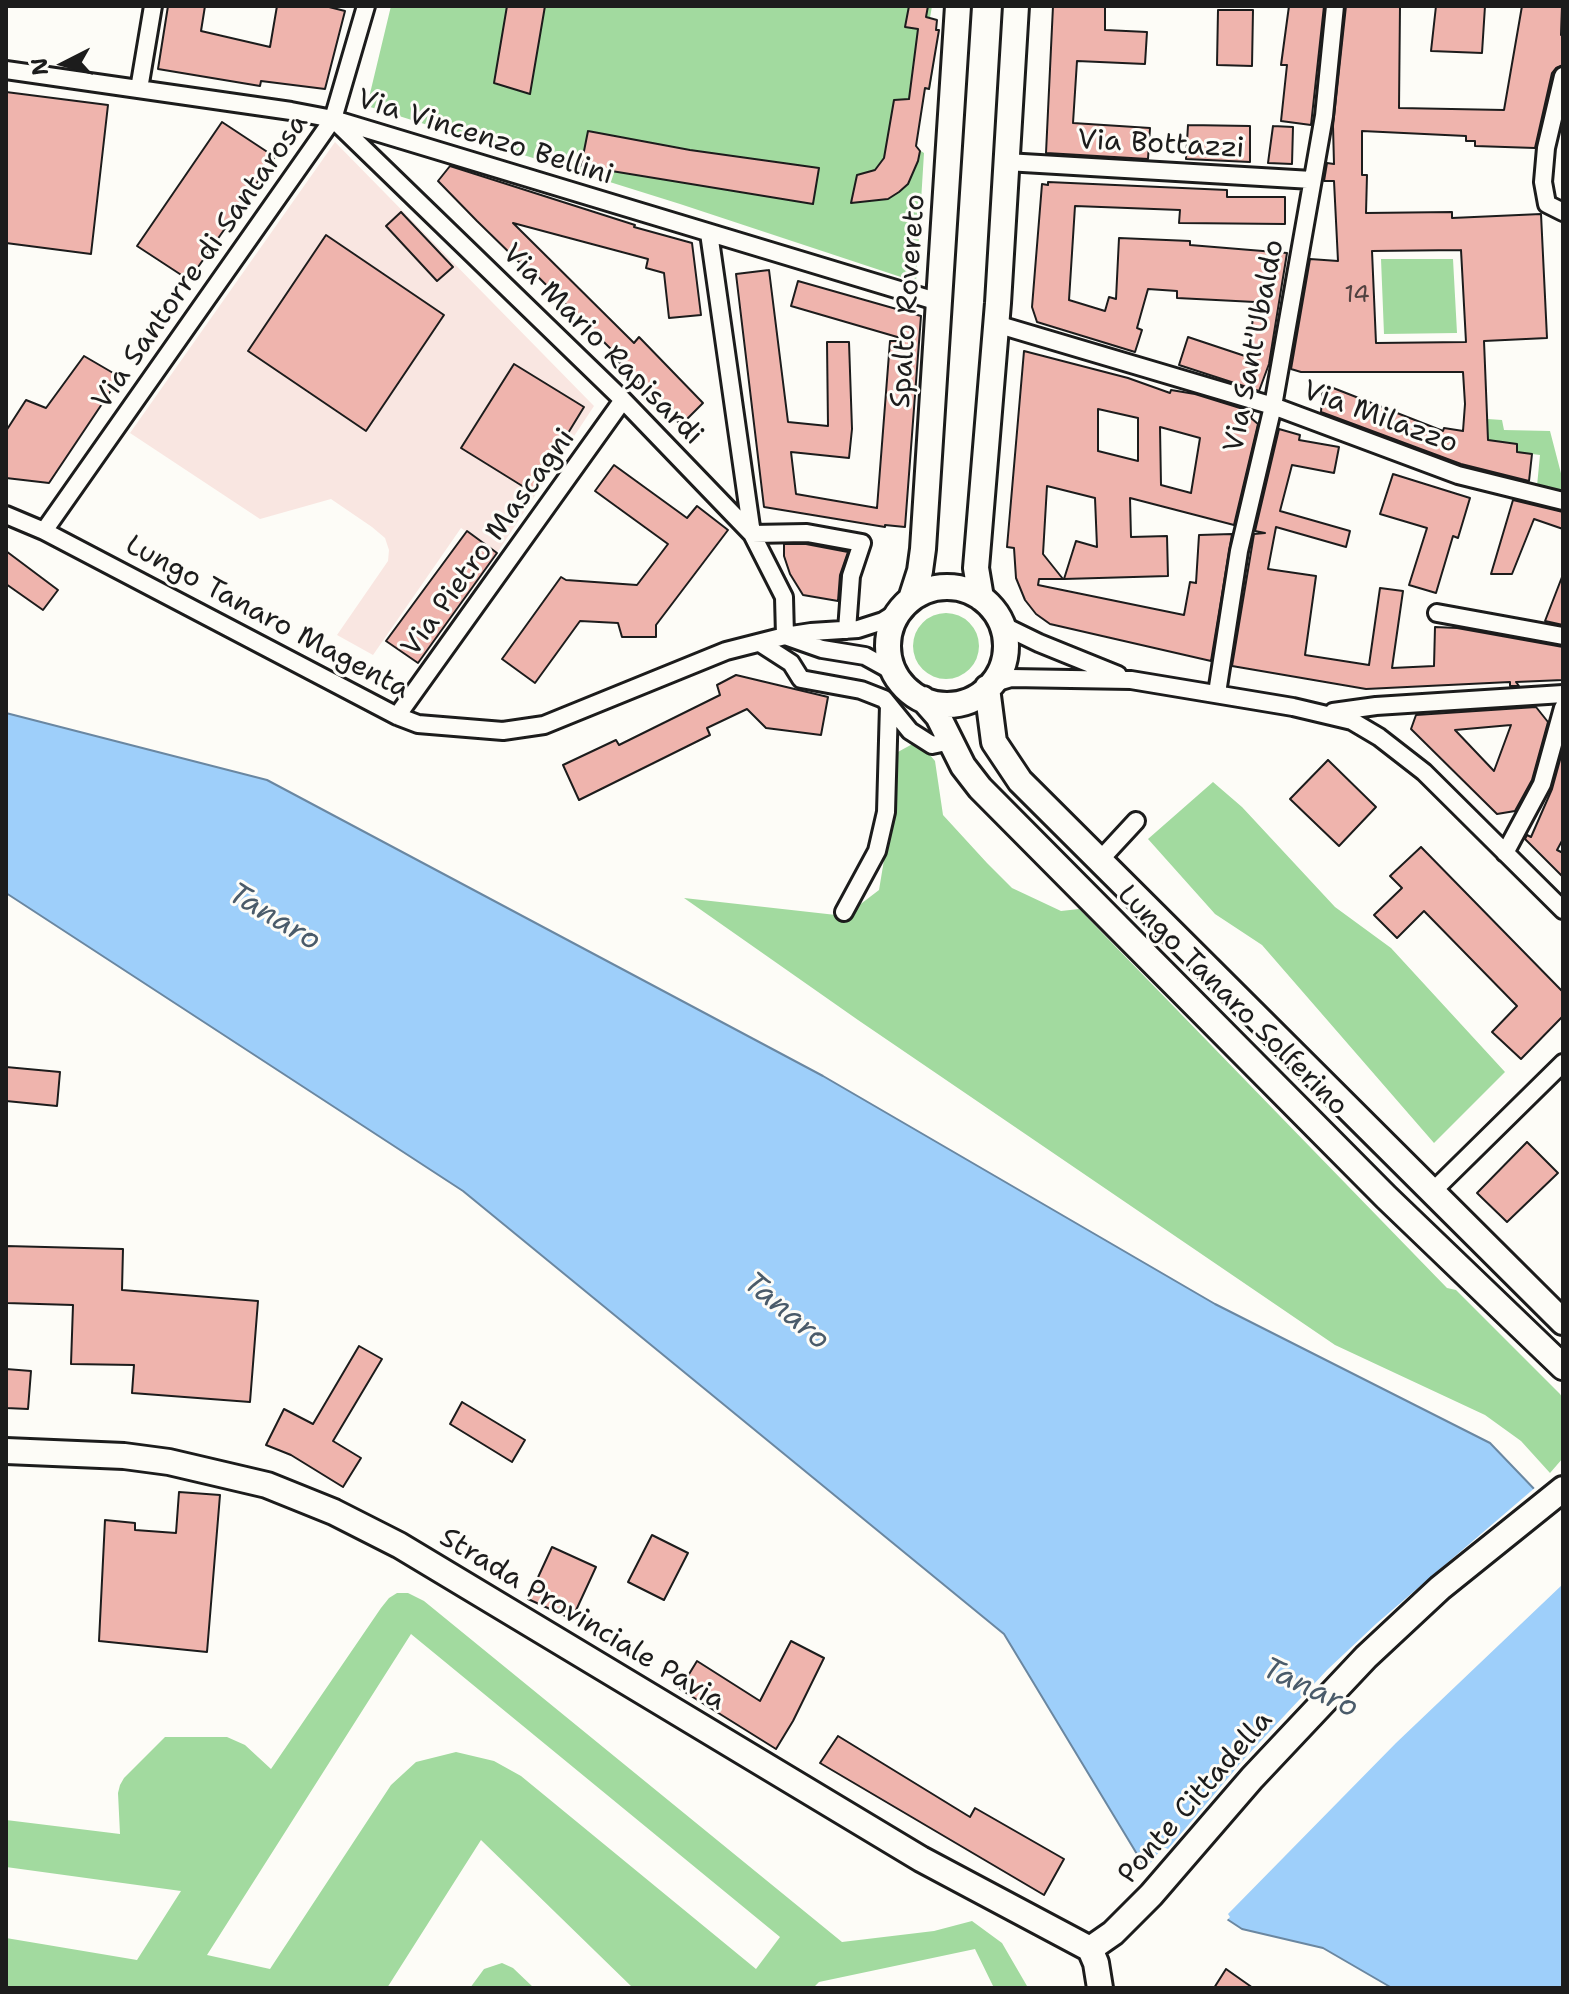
<!DOCTYPE html>
<style>
body{margin:0}
#map{position:relative;width:1569px;height:1994px;overflow:hidden;background:#fdfcf7;font-family:"Shantell Sans",sans-serif}
canvas{display:block}
.frame{position:absolute;inset:0;border:8px solid #1c1c1c;pointer-events:none}
.north{position:absolute;left:24px;top:24px;width:80px;height:80px;-webkit-text-stroke:6px #fdfcf7;paint-order:stroke;rotate:264deg;font-size:22px;font-weight:700;line-height:32px;text-align:center;color:#1c1c1c}
.north::after{content:'';display:block;margin:auto;width:28px;height:36px;background:#1c1c1c;clip-path:polygon(50% 0,100% 100%,50% 72%,0 100%)}
</style>
<div id="map">
<canvas width="1569" height="1994"></canvas>
<div class="frame"></div>
<div class="north">N</div>
</div>
<script>
const c = document.querySelector('canvas').getContext('2d');
c.lineJoin = 'round';
function fill(path, color) { c.fillStyle = color; c.fill(path, 'evenodd'); }
const poly = rows => new Path2D(rows.map(r => 'M' + r).join(''));
function strokePath(path, color, width, dash) { c.strokeStyle = color; c.lineWidth = width; c.lineCap = dash ? 'butt' : 'round'; c.setLineDash(dash || []); c.stroke(path); }
function label(font, color, halo, rows, align = 'center') {
  c.font = font + ' "Shantell Sans",sans-serif'; c.lineWidth = 6; c.setLineDash([]); c.textBaseline = 'middle'; c.strokeStyle = halo; c.fillStyle = color; for (const [text, x, y, turn = 0] of rows) {
    c.save(); c.translate(x, y); c.rotate((+turn || 0) * Math.PI / 180); c.textAlign = isNaN(turn) ? turn : align; if (halo) c.strokeText(text, 0, 0); c.fillText(text, 0, 0); c.restore();
  }
}
fill(poly([
 [335,142,594,406,497,553,461,528,373,655,337,635,388,561,389,550,385,538,372,527,331,499,260,519,130,433]
]), '#f9e6e1');
fill(poly([
 [391,6,932,6,930,18,937,20,935,29,939,30,930,89,925,88,916,148,924,153,916,282,680,204,367,106],
 [1381,259,1453,259,1457,333,1384,334],
 [1488,419,1502,420,1504,430,1550,431,1563,481,1563,495,1537,486,1540,455,1517,452,1488,440],
 '913 646a33 33 0 1 1 66 0a33 33 0 1 1-66 0Z',
 [918,741,935,761,943,815,987,863,1012,888,1061,911,1079,909,1447,1288,1456,1290,1560,1394,1563,1399,1563,1458,1550,1473,1521,1441,1485,1415,1335,1345,858,1020,684,898,845,916,879,890,889,830,896,753],
 [1213,782,1242,807,1335,907,1391,948,1505,1072,1434,1143,1262,945,1215,914,1148,839],
 [397,1593,408,1593,424,1601,842,1942,934,1931,972,1921,1002,1943,1027,1986,994,1988,975,1949,819,1982,813,1988,633,1988,481,1840,387,1988,6,1988,6,1938,137,1960,181,1891,6,1867,6,1820,120,1834,118,1793,120,1785,124,1778,165,1737,227,1737,245,1745,271,1769,381,1608,389,1598],
 [411,1634,780,1937,756,1969,521,1776,494,1761,456,1752,416,1762,391,1785,270,1969,207,1955],
 [502,1963,513,1968,534,1988,470,1988,484,1969]
]), '#a2da9f');
const water = poly([
 [6,713,267,780,823,1076,1215,1304,1490,1443,1563,1519,1563,1988,1392,1988,1323,1948,1242,1929,1143,1864,1004,1634,463,1191,6,893,6,713]
]);
fill(water, '#9ecffa');
strokePath(water, '#6a87a1', 2);
fill(poly([
 [1537,1486,1563,1513,1563,1584,1396,1743,1228,1914,1230,1917,1224,1923,1145,1870,1163,1847,1168,1849,1244,1759,1327,1670,1377,1623]
]), '#fdfcf7');
const building = poly([
 [168,6,205,6,201,31,270,47,277,6,325,6,345,11,325,89,261,81,260,86,158,69,168,6],
 [507,6,545,6,530,94,494,83,507,6],
 [909,6,928,6,926,17,937,20,936,30,939,30,929,89,925,88,916,146,920,151,918,161,908,184,899,192,888,199,851,203,857,175,875,170,884,158,894,100,909,99,918,29,905,27,909,6],
 [1053,6,1105,6,1105,30,1147,32,1145,64,1077,61,1073,123,1150,128,1148,159,1046,153,1053,6],
 [1289,6,1324,6,1311,125,1281,121,1287,65,1281,65,1289,6],
 [1346,6,1400,6,1399,108,1504,110,1522,6,1562,6,1561,35,1563,35,1563,65,1556,68,1552,73,1535,148,1475,146,1475,141,1466,141,1466,136,1362,131,1362,175,1367,175,1366,213,1452,212,1452,218,1541,214,1547,338,1484,341,1488,440,1517,444,1517,452,1532,454,1529,481,1461,464,1321,412,1323,384,1443,431,1444,428,1463,431,1465,404,1463,372,1301,372,1291,369,1310,259,1338,261,1334,181,1324,181,1327,163,1334,164,1333,126,1346,6],
 [1461,250,1466,342,1376,343,1372,251,1461,250],
 [1436,6,1485,6,1482,53,1431,51,1436,6],
 [1218,10,1253,10,1252,66,1217,65,1218,10],
 [6,92,108,105,91,254,6,243,6,92],
 [222,122,275,157,189,280,137,246,222,122],
 [1188,125,1250,126,1250,162,1186,159,1188,125],
 [1273,126,1293,127,1292,164,1268,163,1273,126],
 [588,131,690,150,819,168,813,204,581,166,588,131],
 [450,166,635,225,634,227,692,243,701,315,669,318,664,273,646,268,648,259,513,223,634,343,639,337,703,403,681,425,617,360,619,357,522,261,520,263,477,221,438,181,450,166],
 [1048,182,1227,190,1227,197,1285,197,1285,224,1179,223,1180,210,1075,206,1069,300,1105,311,1109,297,1116,299,1119,238,1190,241,1190,245,1287,253,1269,364,1259,391,1179,365,1188,337,1248,357,1255,302,1177,298,1177,291,1148,289,1137,328,1142,330,1135,352,1037,322,1032,307,1042,184,1048,185,1048,182],
 [401,212,453,267,437,281,386,226,401,212],
 [326,235,444,315,366,431,248,351,326,235],
 [769,270,788,422,828,426,827,342,849,342,852,429,849,458,791,452,796,494,877,508,890,341,911,341,791,306,798,281,921,316,905,527,885,525,885,527,764,507,736,274,769,270],
 [1024,351,1128,378,1170,393,1171,390,1195,394,1253,412,1251,418,1258,424,1234,525,1130,498,1131,537,1167,536,1168,576,1064,579,1076,541,1097,547,1095,498,1047,486,1043,554,1063,579,1039,579,1038,585,1184,615,1190,582,1196,583,1199,535,1232,534,1211,661,1050,624,1036,614,1025,600,1016,578,1014,548,1007,547,1024,351],
 [1098,409,1138,418,1138,461,1098,451,1098,409],
 [1160,427,1200,438,1191,493,1161,485,1160,427],
 [84,356,120,377,49,483,6,478,6,431,26,400,46,408,84,356],
 [514,364,584,407,532,492,461,448,514,364],
 [1279,429,1300,435,1299,440,1339,447,1334,473,1292,465,1280,511,1350,531,1346,547,1276,527,1268,569,1316,576,1305,655,1369,665,1380,588,1403,591,1392,668,1434,666,1435,627,1457,628,1563,647,1563,680,1516,682,1519,686,1510,686,1510,682,1366,689,1232,666,1254,534,1265,533,1255,531,1279,429],
 [614,465,687,518,697,506,728,530,656,625,656,637,622,637,618,623,580,621,535,683,502,659,561,577,566,580,637,585,668,544,595,491,614,465],
 [1393,474,1470,498,1458,538,1453,536,1436,593,1409,585,1427,528,1380,514,1393,474],
 [1513,500,1563,512,1563,529,1534,519,1512,574,1491,574,1513,500],
 [467,531,497,553,418,663,386,641,467,531],
 [784,544,806,544,848,552,840,575,838,601,803,595,790,574,784,556,784,544],
 [6,551,58,590,43,610,6,584,6,551],
 [1562,577,1563,577,1563,625,1545,621,1562,577],
 [736,675,828,697,821,735,766,728,747,709,707,728,710,735,579,800,563,765,616,740,619,745,720,695,717,685,736,675],
 [1536,707,1548,722,1532,780,1515,811,1497,814,1411,729,1416,715,1536,707],
 [1511,725,1494,771,1455,730,1511,725],
 [1563,749,1563,839,1557,850,1563,853,1563,877,1525,839,1527,835,1531,837,1552,789,1563,749],
 [1328,760,1376,807,1339,846,1290,799,1328,760],
 [1421,847,1563,992,1563,1016,1521,1059,1492,1032,1517,1006,1424,911,1397,938,1374,915,1402,888,1390,876,1421,847],
 [6,1067,60,1072,57,1106,6,1101,6,1067],
 [1527,1142,1558,1173,1507,1222,1477,1193,1527,1142],
 [6,1246,123,1249,122,1290,258,1301,250,1402,132,1393,134,1365,71,1364,73,1305,6,1303,6,1246],
 [359,1346,382,1359,333,1441,361,1458,343,1487,291,1455,266,1445,284,1409,313,1424,359,1346],
 [6,1369,31,1371,28,1409,6,1408,6,1369],
 [462,1402,525,1440,512,1462,450,1424,462,1402],
 [179,1492,220,1495,207,1652,99,1641,105,1520,135,1523,135,1530,176,1533,179,1492],
 [652,1535,688,1553,664,1600,628,1582,652,1535],
 [552,1547,596,1567,572,1619,528,1599,552,1547],
 [791,1641,824,1658,793,1721,776,1749,680,1689,697,1661,760,1701,791,1641],
 [838,1736,970,1817,975,1808,1064,1859,1044,1895,820,1763,838,1736],
 [1226,1969,1253,1988,1214,1988,1226,1969]
]);
fill(building, '#efb4ad');
strokePath(building, '#1c1c1c', 2);
const minor = poly([
 [6,70,291,111,333,119,939,302],
 [1563,76,1546,148,1543,182,1547,204,1563,212],
 [139,89,153,6],
 [1006,162,1312,180],
 [709,233,752,534],
 [996,324,1273,406,1458,475,1563,501],
 [6,515,44,531,397,716,418,724,503,731,544,725,726,651,785,636,784,597,752,534,623,400,333,119],
 [44,531,333,119,366,6],
 [752,534,807,533,862,543,851,576,847,630],
 [1437,613,1563,636],
 [1002,625,1039,643,1118,675],
 [760,643,791,663,801,679,861,690,884,699,910,731,932,745,951,741],
 [894,672,865,656,822,649,785,636,811,632,858,629,883,621,899,611],
 [991,684,1011,678,1131,680,1293,707,1352,721,1379,737,1424,772,1563,910],
 [1217,693,1239,551,1273,406,1324,116,1335,6],
 [1333,712,1376,706,1563,694],
 [397,716,623,400],
 [1505,853,1542,784,1563,708],
 [1099,861,1136,821],
 [844,912,877,851,886,812,889,705],
 [1433,1191,1563,1063]
]);
const secondary = poly([
 '888 646a59 59 0 1 1 118 0a59 59 0 1 1-118 0Z',
 [981,598,976,568,998,303,1016,6],
 [911,599,920,571,923,549,958,6],
 [987,688,994,742,1020,781,1563,1322],
 [923,699,938,716,963,766,980,788,1386,1197,1563,1367],
 [6,1451,124,1456,169,1462,267,1485,334,1512,399,1545,921,1859,1090,1949],
 [1090,1949,1113,1933,1151,1895,1252,1778,1366,1657,1440,1588,1563,1489],
 [1090,1949,1096,1963,1100,1988]
]);
strokePath(minor, '#1c1c1c', 22);
strokePath(secondary, '#1c1c1c', 30);
strokePath(minor, '#fdfcf7', 16);
strokePath(secondary, '#fdfcf7', 24);
label('24px', '#514240', null, [
 ["14",1357,296]
]);
label('28px', '#1c1c1c', '#fdfcf7', [
 ["Via Vincenzo Bellini",485,138,17],
 ["Via Bottazzi",1161,145,3],
 ["Via Santorre di Santarosa",201,262,-55],
 ["Spalto Rovereto",909,301,-86],
 ["Via Mario Rapisardi",602,345,45],
 ["Via Sant'Ubaldo",1255,346,-79],
 ["Via Milazzo",1380,418,20],
 ["Via Pietro Mascagni",489,543,-54],
 ["Lungo Tanaro Magenta",267,618,28],
 ["Lungo Tanaro Solferino",1232,1001,45],
 ["Strada Provinciale Pavia",582,1620,31],
 ["Ponte Cittadella",1196,1798,-49]
]);
label('italic 30px', '#4a5b6a', '#fdfcf7', [
 ["Tanaro",274,918,31],
 ["Tanaro",786,1312,40],
 ["Tanaro",1310,1689,25]
]);
</script>
